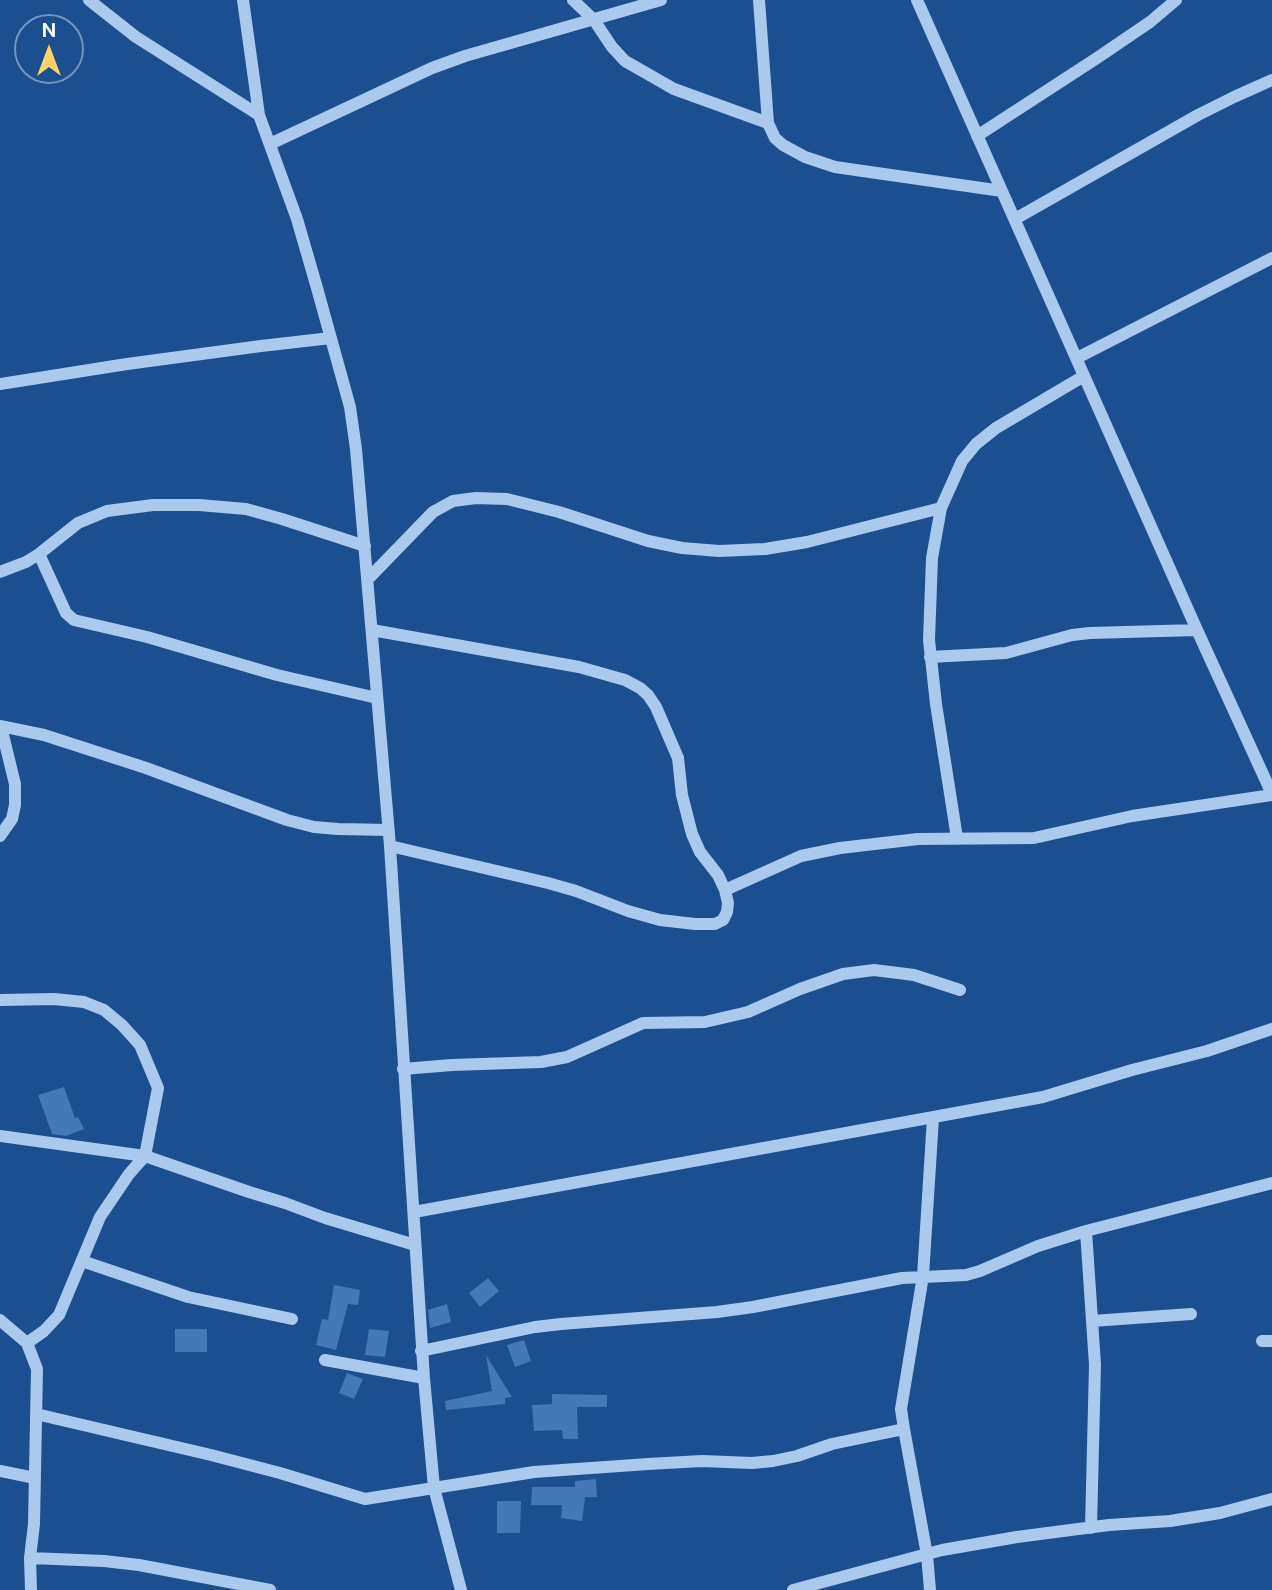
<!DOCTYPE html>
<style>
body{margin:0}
#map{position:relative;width:1272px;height:1590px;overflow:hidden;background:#1b4f8f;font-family:"Public Sans",sans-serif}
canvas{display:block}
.north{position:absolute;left:14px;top:14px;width:70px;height:70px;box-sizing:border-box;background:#1b4f8f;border:2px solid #7695bc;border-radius:50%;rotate:0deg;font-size:19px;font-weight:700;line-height:28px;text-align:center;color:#fff}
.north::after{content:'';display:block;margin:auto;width:24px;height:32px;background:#ffd166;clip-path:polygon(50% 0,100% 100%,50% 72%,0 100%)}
</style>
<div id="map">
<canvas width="1272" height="1590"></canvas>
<div class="north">N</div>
</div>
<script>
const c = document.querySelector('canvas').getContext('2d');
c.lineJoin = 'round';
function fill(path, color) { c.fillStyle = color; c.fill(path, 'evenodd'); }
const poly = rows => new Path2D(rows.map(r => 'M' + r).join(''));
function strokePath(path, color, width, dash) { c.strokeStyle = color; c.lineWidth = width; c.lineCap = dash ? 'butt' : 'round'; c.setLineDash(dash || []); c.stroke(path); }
fill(poly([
 [64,1087,75,1118,78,1117,84,1129,66,1136,52,1134,38,1095],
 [488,1278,499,1291,480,1307,469,1293],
 [334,1285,360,1290,358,1305,348,1304,336,1350,316,1345,322,1319,328,1320],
 [447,1304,451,1322,430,1328,428,1310],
 [175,1329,207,1329,207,1352,175,1352],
 [369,1329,389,1331,385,1357,365,1355],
 [524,1340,531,1361,515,1367,507,1345],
 [486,1355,512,1397,505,1398,505,1404,446,1410,445,1401,492,1391],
 [347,1373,363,1379,354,1399,339,1393],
 [552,1394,607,1395,607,1407,577,1407,578,1439,563,1439,562,1430,534,1431,532,1405,552,1404],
 [596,1479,597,1497,585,1497,582,1521,561,1518,562,1505,531,1505,532,1487,575,1487,575,1481],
 [497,1501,521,1501,520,1533,497,1533]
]), '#4478b7');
strokePath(poly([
 [89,0,136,37,259,115],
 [243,0,259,115,297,219,317,288,350,407,356,449,390,846,424,1378,434,1488,461,1590],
 [573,0,594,20,612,47,625,61,674,89,768,123],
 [759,0,768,123,775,138,783,145,805,157,835,167,1002,191],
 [917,0,1197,630,1272,794],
 [977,136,1097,58,1150,22,1176,0],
 [270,144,432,68,465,56,661,0],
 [1015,219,1198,115,1234,97,1272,80],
 [1077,358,1272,258],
 [0,384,127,364,261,346,331,338],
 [39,554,66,613,74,620,147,637,277,675,377,698],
 [0,572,26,562,39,554,78,523,107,511,153,505,199,505,246,509,282,519,365,546],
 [368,579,433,512,453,501,476,498,507,499,559,512,648,541,682,548,719,551,765,549,807,542,941,508],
 [372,630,579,667,625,680,640,688,648,695,656,707,678,758,682,795,692,834,700,852,718,875,725,890,728,903,727,912,723,920,715,924,695,924,660,920,628,911,576,891,548,883,390,846],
 [930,657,1006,653,1072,635,1090,633,1197,630],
 [0,726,44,735,146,768,287,820,314,827,338,829,388,830],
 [0,836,12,819,15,805,15,784,1,727],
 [957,838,936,704,929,640,932,558,941,508,962,461,976,444,996,428,1084,376],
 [725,890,801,856,840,848,918,839,1034,838,1132,816,1272,795],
 [0,1000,54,999,84,1002,104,1010,122,1025,140,1045,158,1088,145,1156,129,1174,100,1217,59,1315,44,1331,27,1343],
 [403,1069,452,1065,541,1062,567,1057,643,1023,705,1022,748,1012,800,989,843,974,874,970,914,975,960,990],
 [0,1136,145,1156,249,1192,285,1203,325,1218,415,1245],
 [414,1212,1043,1097,1132,1070,1207,1051,1272,1029],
 [1086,1231,1095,1365,1091,1528],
 [82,1261,188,1297,292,1319],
 [0,1320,27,1343,37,1369,34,1524,30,1558,31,1590],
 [1092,1321,1191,1314],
 [1262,1341,1272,1341],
 [421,1351,535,1327,561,1324,717,1312,753,1307,902,1278,966,1275,980,1271,1038,1246,1086,1231,1272,1183],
 [325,1360,424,1378],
 [36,1414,211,1455,280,1473,365,1499,534,1472,648,1464,702,1461,752,1463,773,1461,797,1456,832,1444,904,1429],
 [0,1471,35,1478],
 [30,1558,104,1561,139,1565,270,1590],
 [793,1590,942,1550,1017,1537,1109,1525,1170,1521,1220,1513,1272,1499],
 [930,1590,927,1555,904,1429,901,1409,923,1276,933,1118]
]), '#a9c9ee', 12);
</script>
